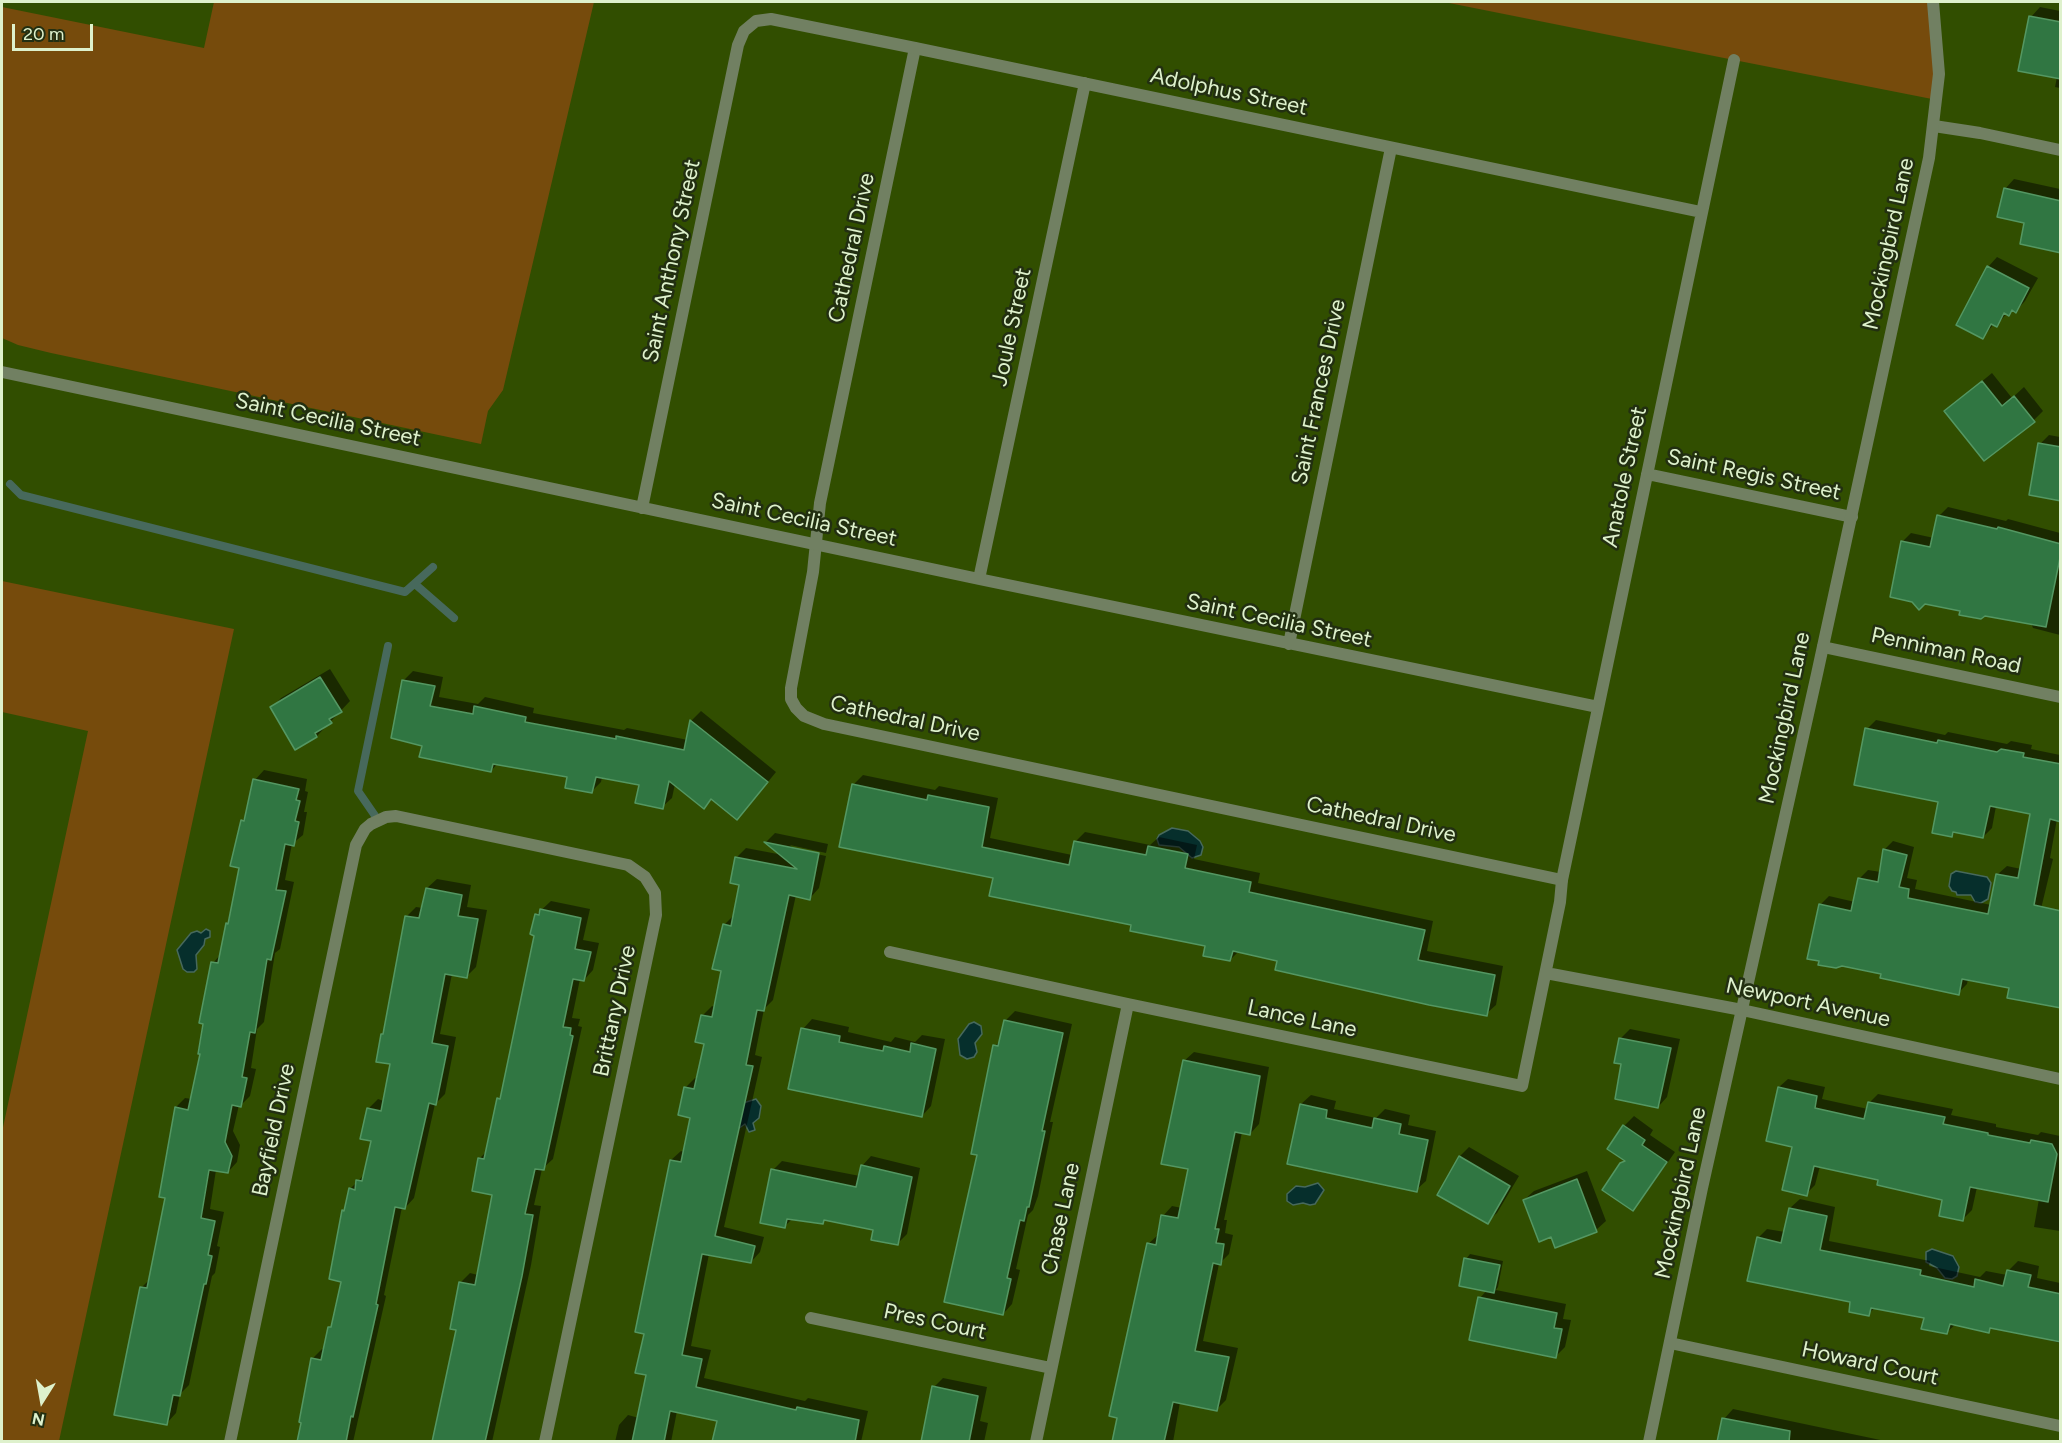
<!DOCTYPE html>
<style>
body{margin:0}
#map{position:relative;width:2062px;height:1443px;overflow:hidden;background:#314e00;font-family:Figtree,sans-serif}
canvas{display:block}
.frame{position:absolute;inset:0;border:3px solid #def1cc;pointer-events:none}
.north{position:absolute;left:12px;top:1371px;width:60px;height:60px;-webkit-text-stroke:4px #222f11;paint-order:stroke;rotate:191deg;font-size:16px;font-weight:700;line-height:24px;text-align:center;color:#def1cc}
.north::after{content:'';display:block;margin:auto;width:21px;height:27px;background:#def1cc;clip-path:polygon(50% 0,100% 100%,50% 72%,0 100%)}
.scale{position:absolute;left:12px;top:24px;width:81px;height:27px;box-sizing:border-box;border:3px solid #def1cc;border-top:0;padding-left:8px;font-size:18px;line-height:21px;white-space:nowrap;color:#def1cc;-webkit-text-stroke:4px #222f11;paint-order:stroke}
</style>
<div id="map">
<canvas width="2062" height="1443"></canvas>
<div class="frame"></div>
<div class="north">N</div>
<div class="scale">20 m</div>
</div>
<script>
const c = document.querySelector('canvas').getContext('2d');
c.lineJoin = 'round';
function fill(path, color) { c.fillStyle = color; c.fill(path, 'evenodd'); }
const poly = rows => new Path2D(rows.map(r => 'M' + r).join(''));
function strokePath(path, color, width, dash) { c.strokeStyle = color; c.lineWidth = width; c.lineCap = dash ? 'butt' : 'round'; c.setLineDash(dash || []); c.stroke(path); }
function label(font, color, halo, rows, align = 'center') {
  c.font = font + ' Figtree,sans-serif'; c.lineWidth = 5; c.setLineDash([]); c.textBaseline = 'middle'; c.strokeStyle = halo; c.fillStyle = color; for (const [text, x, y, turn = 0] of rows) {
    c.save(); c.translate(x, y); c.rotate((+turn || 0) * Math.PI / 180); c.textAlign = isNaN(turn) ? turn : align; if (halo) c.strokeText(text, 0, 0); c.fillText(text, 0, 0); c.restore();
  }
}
fill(poly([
 [214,2,594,2,503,390,488,411,481,444,51,353,18,345,2,338,2,7,204,48],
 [1444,2,1933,2,1937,100,1734,60],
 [2,581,234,629,59,1441,2,1441,2,1132,88,731,2,712]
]), '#764b0c');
const water = poly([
 [1172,828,1188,831,1200,841,1203,847,1201,855,1192,858,1179,847,1159,845,1157,839,1159,835,1172,828],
 [1956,871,1987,877,1991,883,1988,899,1981,903,1975,902,1971,895,1957,895,1956,892,1952,891,1949,886,1951,874,1956,871],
 [206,929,210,931,210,937,205,939,204,945,196,955,197,969,194,972,187,972,183,969,177,950,191,933,197,931,201,933,206,929],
 [974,1022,981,1026,982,1034,975,1043,977,1052,974,1057,967,1059,960,1055,958,1039,969,1024,974,1022],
 [756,1099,761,1106,759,1118,753,1123,755,1130,749,1132,745,1124,738,1129,743,1103,756,1099],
 [1318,1183,1324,1190,1315,1204,1310,1205,1303,1203,1293,1205,1287,1201,1287,1194,1296,1186,1305,1187,1318,1183],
 [1932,1249,1953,1256,1959,1267,1957,1276,1952,1279,1945,1278,1937,1268,1926,1262,1926,1252,1932,1249]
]);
fill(water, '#062f2c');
strokePath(water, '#47695c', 1.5);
fill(poly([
 [2040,7,2060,11,2060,88,2055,87,2057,77,2031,17],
 [2014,179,2060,189,2060,251,2005,189],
 [1997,257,2038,278,2025,301,2016,311,2013,310,2007,313,1997,325,1994,324,1983,337,1988,267],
 [1992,373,2012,398,2024,387,2043,411,2034,420,1946,411],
 [2049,435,2060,437,2060,499,2040,444],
 [1948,507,2006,521,2008,519,2060,533,2060,635,2033,628,2031,623,1962,610,1902,542,1911,533,1934,538,1939,516],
 [330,669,350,701,317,736,296,748,272,708,281,698],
 [413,671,443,677,439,697,478,704,485,697,534,708,533,713,624,730,627,728,688,740,692,720,701,711,776,772,746,809,713,798,703,807,675,784,672,798,662,807,641,784,602,777,601,782,592,791,569,775,498,763,491,771,423,745,404,680],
 [1876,720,1945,735,1948,732,2007,744,2011,741,2032,745,2031,749,2060,755,2060,820,2057,819,2050,858,2053,859,2034,938,2010,987,1968,979,1967,984,1958,993,1883,972,1820,905,1829,896,1855,902,1859,879,1868,870,1881,872,1884,850,1893,841,1914,847,1907,878,1917,880,1915,889,1991,905,1998,874,2007,866,2021,869,2031,813,1996,806,1992,828,1983,837,1956,831,1952,836,1940,801,1867,729],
 [264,770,307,779,305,791,308,792,304,812,307,812,303,835,292,844,285,880,294,882,280,949,275,953,264,1022,257,1029,251,1068,256,1069,250,1096,241,1105,239,1105,233,1131,240,1145,237,1162,228,1172,216,1170,210,1209,224,1212,217,1246,220,1247,215,1273,212,1276,189,1385,180,1394,176,1413,167,1423,141,1288,151,1278,167,1197,176,1107,185,1098,192,1099,202,1053,213,963,221,954,240,867,242,821,246,816,255,780],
 [863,775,935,790,939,786,998,798,990,838,1072,855,1075,842,1085,832,1150,845,1159,837,1197,845,1194,859,1260,873,1258,883,1433,921,1427,951,1503,966,1496,1005,1486,1014,1239,951,1230,960,1206,945,1133,924,994,877,853,785],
 [775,833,828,844,826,853,790,845,794,849,826,856,819,888,810,898,796,895,773,1000,764,1009,755,1055,762,1057,724,1227,764,1237,760,1252,751,1262,709,1254,691,1346,711,1350,704,1378,805,1401,808,1398,868,1411,861,1442,713,1442,718,1420,677,1411,671,1442,615,1442,619,1425,628,1415,639,1418,648,1374,671,1160,681,1151,684,1152,692,1117,685,1088,695,1078,698,1079,706,1042,702,1016,712,1006,715,1007,723,970,724,925,734,915,741,884,736,858,746,848,783,855,766,842],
 [437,879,471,885,467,907,487,910,476,967,466,977,452,974,440,1034,456,1037,445,1094,435,1104,414,1198,405,1208,402,1207,384,1295,386,1296,353,1442,298,1442,312,1359,322,1349,325,1350,330,1328,334,1324,343,1280,343,1211,346,1208,350,1189,366,1173,373,1140,368,1109,378,1099,384,1101,391,1063,382,1034,385,1032,407,916,416,907,423,908,427,888],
 [551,901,590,909,583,940,599,943,593,970,584,980,580,979,572,1018,580,1019,578,1026,582,1027,553,1159,542,1169,534,1205,541,1206,531,1265,492,1442,433,1442,458,1329,461,1282,470,1273,478,1275,493,1194,480,1158,487,1151,498,1099,503,1094,536,935,536,915],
 [1015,1011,1072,1024,1050,1122,1053,1122,1038,1196,1033,1210,1028,1215,1016,1269,1020,1270,1012,1304,1003,1314,978,1154,995,1046,1001,1040,1005,1021],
 [812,1019,849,1027,848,1032,891,1042,895,1037,915,1042,922,1035,945,1039,931,1106,922,1116,803,1029],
 [1630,1029,1680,1039,1667,1097,1658,1107,1623,1063,1616,1061,1621,1038],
 [1194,1052,1269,1067,1259,1124,1250,1134,1242,1132,1224,1220,1227,1220,1225,1233,1233,1235,1229,1254,1219,1264,1203,1341,1238,1348,1226,1400,1217,1409,1180,1402,1173,1442,1114,1442,1148,1244,1158,1235,1163,1216,1172,1206,1182,1208,1189,1168,1184,1061],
 [1788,1079,1825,1087,1822,1099,1868,1109,1869,1103,1878,1094,1953,1109,1951,1115,1996,1124,1996,1127,2038,1135,2041,1132,2060,1136,2060,1231,2034,1227,2039,1199,1977,1187,1972,1210,1963,1219,1944,1199,1880,1179,1820,1166,1815,1185,1806,1194,1779,1087],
 [1311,1095,1336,1101,1334,1109,1376,1118,1385,1109,1410,1115,1408,1125,1436,1131,1426,1181,1416,1190,1301,1104],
 [1634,1116,1653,1130,1650,1135,1675,1152,1642,1199,1633,1209,1633,1160,1609,1148,1624,1126],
 [1469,1147,1519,1176,1497,1213,1487,1222,1439,1194,1460,1156],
 [871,1156,920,1168,907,1234,897,1244,875,1229,826,1219,822,1223,793,1218,784,1227,773,1170,782,1161,860,1176,862,1166],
 [1587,1171,1606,1221,1596,1230,1556,1246,1552,1235,1524,1200,1534,1191],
 [1800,1199,1835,1207,1829,1241,1930,1261,1929,1266,1980,1277,1986,1271,2007,1275,2008,1271,2018,1261,2039,1266,2037,1278,2060,1283,2060,1343,2052,1341,2052,1339,1993,1327,1988,1331,1956,1324,1947,1332,1925,1317,1876,1307,1868,1314,1852,1301,1758,1238,1767,1229,1785,1232,1790,1208],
 [1470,1254,1503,1261,1498,1287,1496,1290,1566,1304,1563,1319,1571,1320,1565,1347,1556,1356,1480,1298,1487,1290,1466,1259],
 [943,1378,987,1387,980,1421,988,1423,984,1442,922,1442,934,1387],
 [1733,1409,1890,1442,1719,1442,1724,1419]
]), '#0007');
strokePath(poly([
 [10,484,21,495,405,592,433,567],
 [415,584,454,618],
 [378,820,358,791,388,646]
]), '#47695c', 8);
const building = poly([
 [2029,16,2061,22,2061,79,2018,71,2029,16],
 [2004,188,2061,201,2061,253,2020,244,2024,223,1997,217,2004,188],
 [1987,266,2029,288,2016,313,2012,310,2009,316,2004,313,1997,327,1991,324,1983,339,1956,325,1987,266],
 [1982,381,2002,406,2014,396,2035,422,1984,461,1944,411,1982,381],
 [2038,443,2061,447,2061,501,2029,495,2038,443],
 [1937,515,1997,529,1998,527,2061,544,2061,553,2046,627,1985,616,1981,619,1959,615,1960,611,1925,604,1919,610,1912,602,1890,597,1901,541,1930,547,1937,515],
 [320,677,342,712,329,719,332,723,315,733,317,737,295,750,270,707,320,677],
 [402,680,435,686,430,706,473,714,474,706,526,717,525,722,616,739,616,736,684,750,690,720,768,782,737,820,711,799,704,809,669,781,663,809,635,803,639,785,596,777,592,793,565,788,567,777,493,764,491,772,419,757,422,746,391,738,402,680],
 [1865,728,1937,743,1938,740,1997,752,2001,749,2024,753,2023,757,2061,764,2061,822,2050,819,2034,905,2061,911,2061,1008,2007,998,2009,988,1962,979,1959,995,1880,978,1881,974,1842,966,1836,968,1818,965,1819,961,1807,959,1819,904,1851,911,1858,878,1878,882,1883,849,1907,855,1899,887,1909,889,1908,898,1988,914,1996,874,2018,878,2030,814,1990,806,1983,838,1953,832,1952,837,1932,833,1938,802,1854,785,1865,728],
 [253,779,299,789,296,800,300,801,295,821,299,822,294,846,285,844,276,890,286,891,271,960,267,959,255,1033,250,1032,242,1077,247,1078,241,1107,232,1105,225,1142,232,1156,228,1173,209,1170,201,1218,215,1221,208,1255,212,1256,206,1284,204,1284,180,1396,173,1395,167,1425,114,1415,140,1287,147,1288,165,1198,159,1197,175,1107,188,1110,200,1054,198,1054,203,1024,199,1023,211,962,218,963,226,923,228,924,239,868,230,866,241,820,244,821,253,779],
 [852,784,927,800,928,795,989,807,982,847,1069,865,1074,841,1146,855,1148,846,1188,854,1185,868,1251,882,1249,892,1425,930,1418,960,1495,975,1487,1016,1429,1005,1275,970,1277,961,1233,951,1230,961,1203,956,1205,946,1130,931,1131,925,989,896,993,878,839,847,852,784],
 [764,842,819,853,810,900,789,895,764,1011,757,1010,746,1065,753,1066,715,1236,755,1246,751,1263,702,1254,682,1355,702,1359,696,1387,796,1410,797,1407,859,1420,855,1442,712,1442,717,1421,670,1411,664,1442,632,1442,646,1375,635,1373,644,1334,635,1332,670,1160,681,1162,690,1118,678,1115,684,1087,694,1089,704,1044,695,1042,701,1015,712,1017,721,971,712,969,723,924,731,926,739,885,730,883,735,857,797,869,764,842],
 [426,888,462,895,458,916,478,919,467,978,445,974,432,1043,448,1046,436,1105,429,1103,405,1209,395,1207,376,1304,378,1305,353,1417,351,1416,346,1442,297,1442,301,1423,299,1422,311,1358,321,1360,328,1327,331,1327,341,1282,329,1279,342,1210,344,1211,349,1188,355,1190,356,1180,362,1181,371,1141,360,1139,367,1108,381,1111,390,1064,376,1062,381,1034,383,1034,405,916,419,918,426,888],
 [540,909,581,918,575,949,591,952,584,981,573,979,563,1027,571,1028,570,1035,573,1036,544,1170,535,1169,525,1214,533,1215,522,1276,485,1442,432,1442,456,1330,450,1329,459,1282,475,1285,492,1195,472,1191,478,1158,484,1159,497,1098,500,1099,534,936,530,934,535,914,539,915,540,909],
 [1004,1020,1063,1033,1042,1131,1045,1131,1029,1207,1027,1207,1024,1221,1020,1220,1007,1278,1011,1279,1003,1315,944,1302,977,1155,971,1154,993,1045,998,1046,1004,1020],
 [801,1028,840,1036,839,1042,883,1051,884,1046,910,1052,911,1043,936,1049,922,1117,788,1089,801,1028],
 [1619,1038,1671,1048,1658,1108,1615,1099,1621,1064,1614,1063,1619,1038],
 [1183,1060,1260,1076,1250,1135,1235,1132,1215,1229,1219,1229,1216,1243,1224,1244,1221,1265,1213,1263,1195,1351,1229,1357,1217,1411,1173,1402,1164,1442,1112,1442,1117,1418,1109,1416,1147,1243,1156,1245,1161,1215,1178,1218,1188,1169,1161,1164,1183,1060],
 [1778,1087,1817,1096,1815,1108,1864,1119,1868,1102,1945,1117,1943,1124,1988,1133,1988,1135,2030,1143,2031,1140,2052,1144,2057,1154,2048,1202,1970,1187,1963,1221,1939,1216,1942,1200,1877,1185,1878,1180,1814,1166,1807,1196,1782,1190,1792,1147,1766,1141,1778,1087],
 [1300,1104,1327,1110,1326,1118,1372,1128,1374,1118,1401,1124,1399,1134,1428,1140,1417,1192,1287,1164,1300,1104],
 [1623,1125,1645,1140,1642,1145,1667,1162,1633,1211,1602,1190,1620,1163,1625,1161,1607,1149,1623,1125],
 [1459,1156,1510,1186,1488,1224,1437,1195,1459,1156],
 [861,1165,912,1177,898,1245,871,1240,873,1230,824,1220,823,1224,787,1219,785,1228,760,1223,771,1169,856,1187,861,1165],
 [1577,1179,1597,1232,1555,1248,1551,1237,1539,1242,1523,1200,1577,1179],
 [1789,1208,1827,1216,1820,1250,1921,1270,1920,1275,1974,1287,1975,1279,2003,1286,2007,1270,2031,1275,2028,1287,2061,1294,2061,1342,1990,1328,1989,1333,1950,1324,1947,1334,1921,1329,1924,1318,1871,1308,1869,1316,1849,1312,1850,1302,1747,1281,1757,1237,1781,1243,1789,1208],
 [1464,1258,1500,1265,1494,1293,1459,1286,1464,1258],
 [1478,1297,1557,1313,1554,1328,1562,1329,1556,1358,1469,1340,1478,1297],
 [932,1386,978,1396,969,1442,921,1442,932,1386],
 [1722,1418,1790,1431,1789,1442,1717,1442,1722,1418]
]);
fill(building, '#307642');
strokePath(building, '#549762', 1.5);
strokePath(poly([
 [915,48,820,503,813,572,791,688,791,699,796,708,804,716,824,724,1562,880]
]), '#718062', 12);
strokePath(poly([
 [1934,126,1980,133,2060,150],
 [2,372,979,579,1598,707],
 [1647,474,1852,517],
 [642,508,738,45,744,31,756,21,771,19,915,48,1701,212],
 [979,579,1085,83],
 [1289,644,1391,148],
 [1823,647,2060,697],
 [890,952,1128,1004,1522,1086,1560,902,1562,880,1734,60],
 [1546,973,1742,1010,2060,1079],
 [811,1318,1051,1368],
 [1670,1343,2060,1426],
 [230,1442,356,845,365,829,371,824,386,817,396,816,628,865,645,877,655,893,656,915,545,1442],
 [1036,1442,1128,1004]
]), '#718062', 12);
strokePath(poly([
 [1649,1442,1702,1188,1817,674,1929,158,1939,74,1933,2]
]), '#718062', 12);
label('22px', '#def1cc', '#222f11', [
 ["Adolphus Street",1229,92,12],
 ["Mockingbird Lane",1889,244,-78],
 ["Cathedral Drive",852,248,-78],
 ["Saint Anthony Street",672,261,-78],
 ["Joule Street",1012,327,-78],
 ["Saint Frances Drive",1319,392,-78],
 ["Saint Cecilia Street",328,420,12],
 ["Saint Regis Street",1754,475,12],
 ["Anatole Street",1625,477,-78],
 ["Saint Cecilia Street",804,520,12],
 ["Saint Cecilia Street",1279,621,12],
 ["Penniman Road",1946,651,12],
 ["Mockingbird Lane",1785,718,-78],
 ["Cathedral Drive",905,719,12],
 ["Cathedral Drive",1381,820,12],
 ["Newport Avenue",1808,1003,12],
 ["Brittany Drive",615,1011,-78],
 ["Lance Lane",1302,1019,12],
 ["Bayfield Drive",274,1130,-78],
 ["Mockingbird Lane",1681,1193,-78],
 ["Chase Lane",1061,1219,-78],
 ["Pres Court",935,1322,12],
 ["Howard Court",1870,1364,12]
]);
</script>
